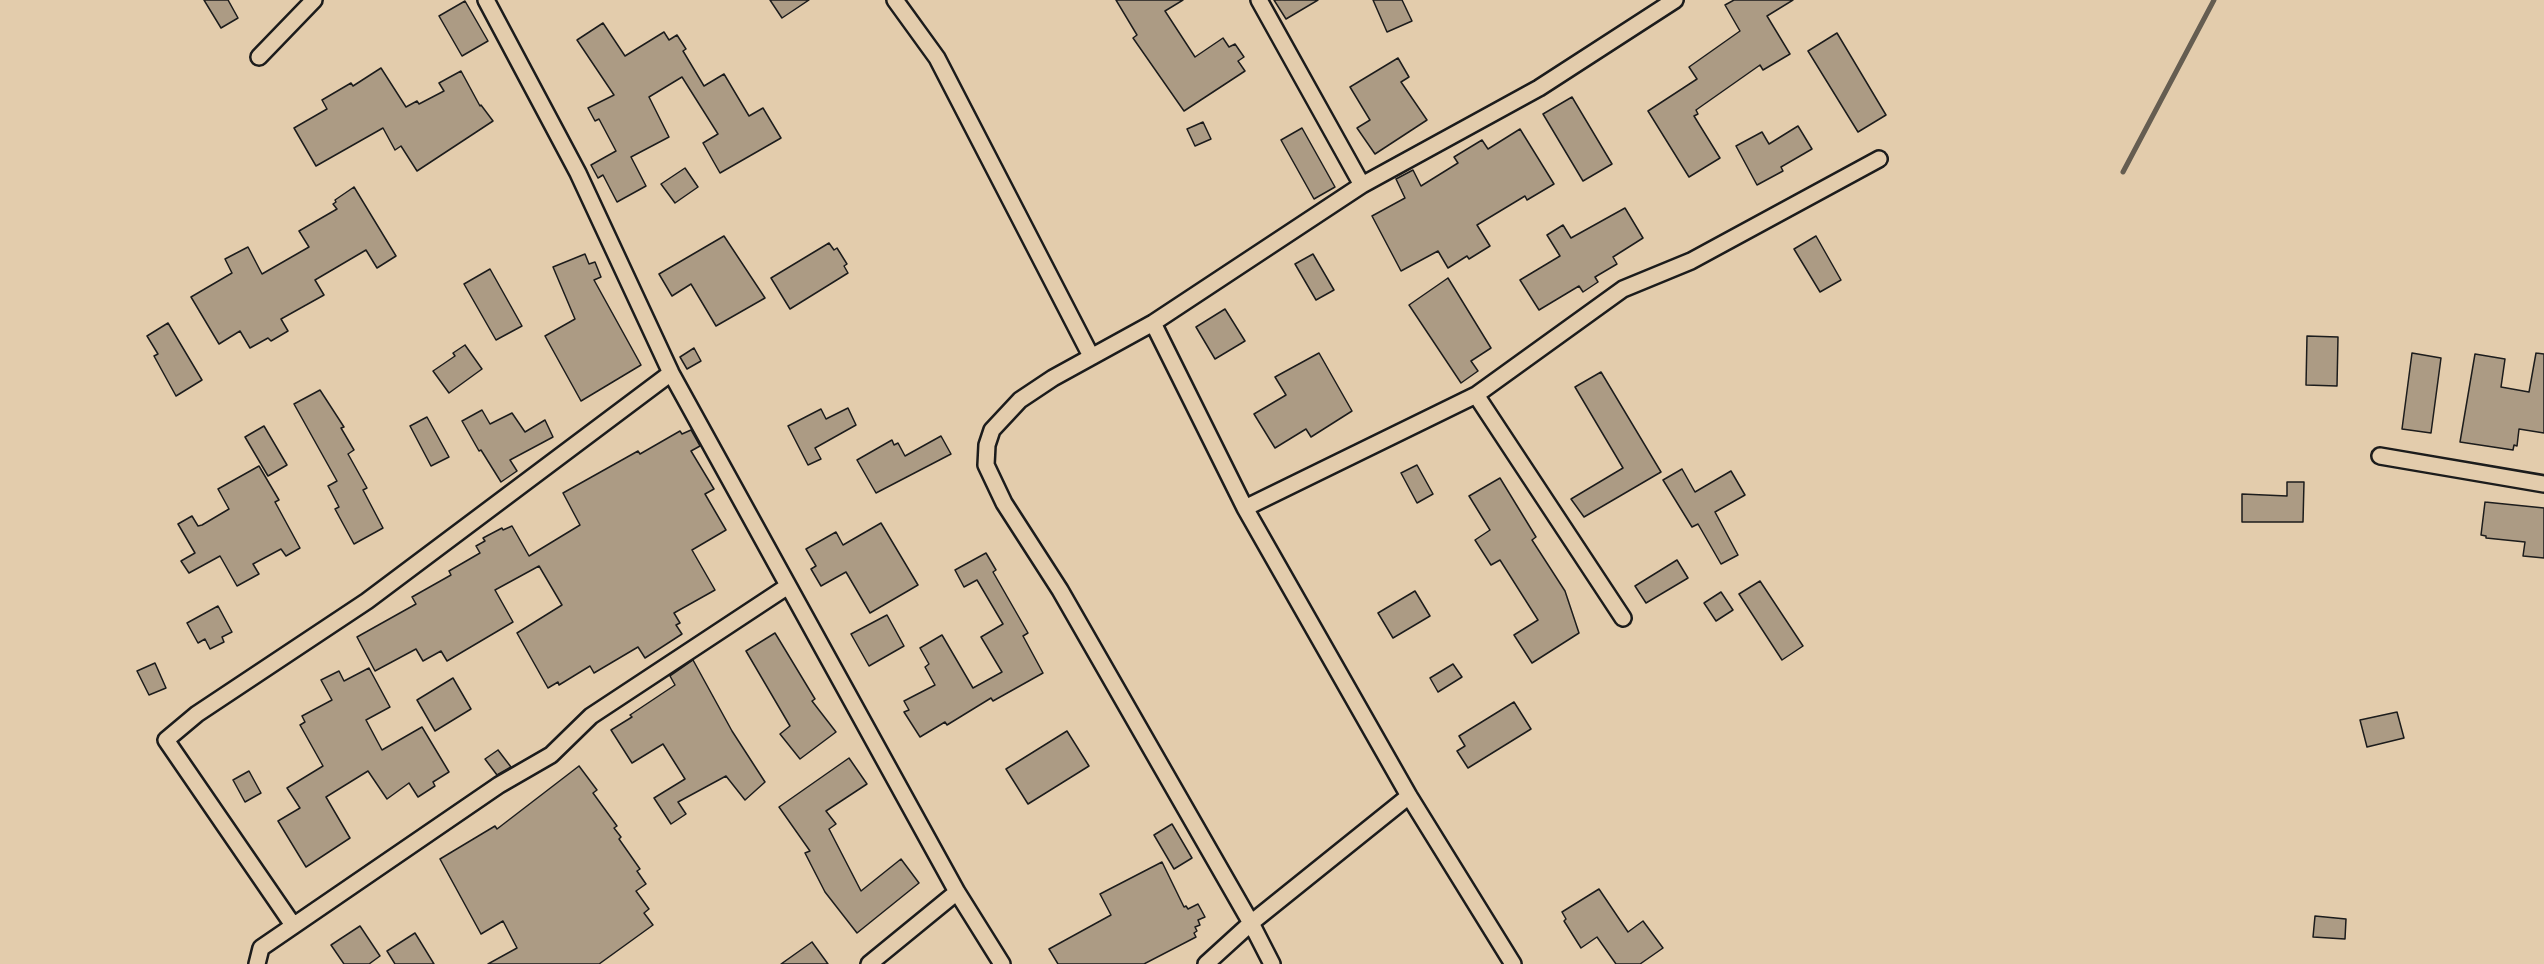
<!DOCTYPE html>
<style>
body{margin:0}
canvas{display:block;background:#e3ccac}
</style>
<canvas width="2544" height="964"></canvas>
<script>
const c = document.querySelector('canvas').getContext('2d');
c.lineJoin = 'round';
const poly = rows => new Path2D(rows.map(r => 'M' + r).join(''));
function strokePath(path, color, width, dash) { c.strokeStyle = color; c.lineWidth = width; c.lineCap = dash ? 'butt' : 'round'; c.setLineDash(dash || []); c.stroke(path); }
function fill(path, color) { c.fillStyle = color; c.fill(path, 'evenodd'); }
strokePath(poly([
 [2123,172,2214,0]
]), '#655d51', 5);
const building = poly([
 [204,0,228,0,238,18,221,28,204,0],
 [770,0,809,0,782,18,770,0],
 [1116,0,1183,0,1165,11,1195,57,1223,38,1229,47,1235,44,1244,57,1238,61,1245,71,1184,111,1133,38,1137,35,1116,0],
 [1274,0,1318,0,1286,19,1274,0],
 [1373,0,1402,0,1412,21,1387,32,1373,0],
 [1734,0,1793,0,1767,16,1790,54,1763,70,1760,65,1696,110,1698,114,1694,116,1720,158,1689,177,1648,111,1697,79,1689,67,1740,31,1725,5,1734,0],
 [465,1,488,41,462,56,439,16,465,1],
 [603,23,625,56,664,32,669,40,677,35,686,49,683,51,704,86,724,74,749,116,763,108,781,138,720,173,703,143,718,134,682,77,649,97,669,137,631,157,646,186,617,202,603,175,598,178,591,165,616,151,599,119,595,121,588,108,614,95,577,40,603,23],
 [1837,33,1886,115,1858,132,1808,51,1837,33],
 [1398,58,1409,77,1401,82,1427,120,1375,154,1357,128,1370,120,1350,87,1398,58],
 [381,68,406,107,417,101,419,104,444,91,439,83,461,71,480,106,481,105,493,121,417,171,401,146,395,150,383,128,316,166,294,128,327,109,322,100,351,83,353,86,381,68],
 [1572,97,1612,164,1583,181,1543,114,1572,97],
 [1203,122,1211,139,1195,146,1187,129,1203,122],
 [1798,126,1812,149,1781,167,1783,171,1757,185,1736,146,1762,132,1769,144,1798,126],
 [1302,128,1335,187,1314,199,1281,140,1302,128],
 [1520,129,1554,184,1527,200,1525,196,1477,225,1490,246,1469,259,1467,256,1448,268,1438,251,1401,271,1372,216,1405,198,1396,179,1413,170,1421,186,1458,163,1454,157,1482,140,1488,149,1520,129],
 [685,168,698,187,675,203,661,184,685,168],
 [354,187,396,256,377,268,366,250,315,280,324,295,281,319,288,331,271,341,268,338,250,348,240,331,219,344,191,297,232,273,225,259,248,247,262,274,309,247,299,231,337,209,333,204,336,202,335,200,354,187],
 [1625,208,1643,238,1613,257,1617,264,1595,277,1598,282,1583,292,1579,286,1539,310,1520,280,1560,256,1547,235,1563,225,1571,238,1625,208],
 [724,236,765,298,716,326,691,284,672,296,659,274,724,236],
 [1816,236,1841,280,1820,292,1794,249,1816,236],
 [829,243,834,250,837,248,847,264,844,266,848,273,790,309,771,278,829,243],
 [585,254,589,264,595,262,601,277,594,280,641,365,581,401,545,336,575,319,553,267,585,254],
 [1313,254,1334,290,1316,300,1295,264,1313,254],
 [490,269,522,326,496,340,464,284,490,269],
 [1448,278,1491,348,1471,361,1478,371,1461,383,1409,305,1448,278],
 [1225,309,1245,341,1215,359,1196,327,1225,309],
 [168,323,202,380,176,396,154,356,158,354,147,336,168,323],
 [2307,336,2338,337,2337,386,2306,385,2307,336],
 [465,345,482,369,449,393,433,371,455,356,453,353,465,345],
 [694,348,701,361,687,369,680,357,694,348],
 [1319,353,1352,411,1311,437,1306,429,1275,448,1254,414,1286,395,1275,377,1319,353],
 [2412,353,2441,358,2431,433,2402,429,2412,353],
 [2536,353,2544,354,2544,433,2519,429,2517,446,2514,445,2513,450,2460,442,2475,354,2505,359,2501,387,2529,392,2536,353],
 [1601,372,1661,472,1584,517,1571,499,1623,468,1575,387,1601,372],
 [320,390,344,427,341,428,354,450,348,454,367,488,363,490,383,528,354,544,335,509,339,507,328,486,337,481,294,404,320,390],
 [848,408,856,425,815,448,821,459,808,465,788,426,821,409,826,419,848,408],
 [482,410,490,424,512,413,525,432,545,420,553,437,510,460,517,471,501,482,481,450,479,451,462,421,482,410],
 [427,417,449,457,431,466,410,426,427,417],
 [264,426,287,465,268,476,245,437,264,426],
 [691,430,700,446,691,451,714,489,705,494,726,530,692,550,715,590,674,613,680,623,676,625,682,634,645,658,638,647,594,673,590,666,559,685,558,682,548,688,517,633,562,605,539,566,495,590,513,622,447,661,441,651,423,661,416,649,375,671,357,637,416,604,412,597,451,575,449,571,480,553,476,546,485,541,483,538,502,528,503,530,512,526,529,556,580,525,563,493,638,451,640,454,680,431,682,434,691,430],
 [941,436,951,454,876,493,857,460,892,440,894,445,898,443,905,456,941,436],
 [1417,465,1433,494,1417,503,1401,473,1417,465],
 [259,466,279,500,275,502,300,548,286,556,281,549,253,564,259,574,237,586,220,556,189,573,181,561,195,553,178,524,192,516,198,526,202,525,229,509,218,489,259,466],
 [1682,469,1695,492,1731,471,1745,495,1715,512,1738,555,1721,564,1698,524,1692,527,1663,480,1682,469],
 [1500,478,1536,537,1532,540,1565,591,1579,633,1532,663,1514,635,1538,620,1500,560,1491,565,1475,540,1490,530,1469,496,1500,478],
 [2287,482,2304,482,2303,522,2242,522,2242,494,2287,496,2287,482],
 [2485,502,2544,508,2544,558,2523,556,2525,542,2486,538,2486,536,2481,535,2485,502],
 [881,523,918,585,870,613,846,572,821,586,811,569,816,566,806,549,836,532,843,545,881,523],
 [986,553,996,570,993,572,1028,633,1023,636,1043,673,993,701,991,698,947,725,945,722,920,737,904,712,909,710,904,701,935,685,925,667,929,664,920,648,942,635,973,688,1002,672,981,637,1003,624,977,580,964,587,955,570,986,553],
 [1677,560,1688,578,1646,603,1635,586,1677,560],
 [1760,581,1803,646,1782,660,1739,594,1760,581],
 [1415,591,1430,616,1393,638,1378,613,1415,591],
 [1721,592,1733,610,1716,621,1704,603,1721,592],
 [218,606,232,632,222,637,224,642,210,649,205,639,198,643,187,623,218,606],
 [887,615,904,646,869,666,851,634,887,615],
 [775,633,815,699,812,701,836,732,800,759,780,734,790,726,746,651,775,633],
 [693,660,732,731,765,782,745,800,726,776,678,802,686,814,671,824,654,798,685,779,663,744,632,763,611,730,632,717,630,715,675,685,670,676,693,660],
 [155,663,166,688,149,695,137,671,155,663],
 [1453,664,1462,677,1438,692,1430,678,1453,664],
 [369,668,390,707,366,720,382,750,422,727,449,772,433,782,435,786,418,797,409,783,387,799,368,771,326,797,350,838,306,867,278,821,300,808,287,788,323,766,300,725,305,722,302,716,332,700,321,680,339,671,344,681,369,668],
 [453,678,471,709,435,731,417,700,453,678],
 [1514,702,1531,729,1468,768,1457,751,1465,746,1459,736,1514,702],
 [2397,712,2404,738,2367,747,2360,720,2397,712],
 [1067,731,1089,766,1028,804,1006,769,1067,731],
 [498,750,511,767,497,775,485,759,498,750],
 [849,758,867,784,826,811,836,824,829,829,861,891,901,859,919,883,857,933,825,892,805,853,810,851,779,807,849,758],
 [579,766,597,790,593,793,617,826,614,828,621,837,619,839,640,869,637,871,646,884,636,891,649,909,644,913,653,925,599,964,488,964,517,948,503,921,481,934,440,859,495,826,497,829,579,766],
 [249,771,261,793,245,802,233,780,249,771],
 [1172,824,1192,858,1174,869,1154,835,1172,824],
 [1162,862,1184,907,1186,906,1188,909,1198,904,1205,917,1198,920,1200,925,1195,927,1197,931,1194,933,1196,937,1144,964,1058,964,1049,949,1111,915,1100,894,1162,862],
 [1599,889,1628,932,1643,921,1663,948,1640,964,1616,964,1597,937,1581,948,1564,921,1566,919,1562,912,1599,889],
 [2315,916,2346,919,2345,939,2313,937,2315,916],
 [360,926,380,956,369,964,344,964,331,945,360,926],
 [415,933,434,964,395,964,387,951,415,933],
 [812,942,828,964,781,964,812,942]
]);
fill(building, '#ac9b84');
strokePath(building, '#1c1c1c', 1.5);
const street = poly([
 [486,0,578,173,671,373,957,892,1002,964],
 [895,0,937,58,1091,356],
 [1259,0,1362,185],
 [259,57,314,0],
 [1153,323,1245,508,1409,796,1513,964],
 [1476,395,1623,618],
 [2380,456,2544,484],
 [1245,508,1476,395,1623,289,1691,261,1879,159],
 [293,925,166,740,197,714,367,601,671,373],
 [257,964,261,948,499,785,551,755,591,716,788,586],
 [869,964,957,892],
 [1206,964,1251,923,1409,796],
 [1272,964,1251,923,1060,590,1004,503,986,465,987,445,992,430,1020,400,1053,378,1153,323,1362,185,1539,88,1675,0]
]);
strokePath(street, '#1c1c1c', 20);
strokePath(street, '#e3ccac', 15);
</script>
